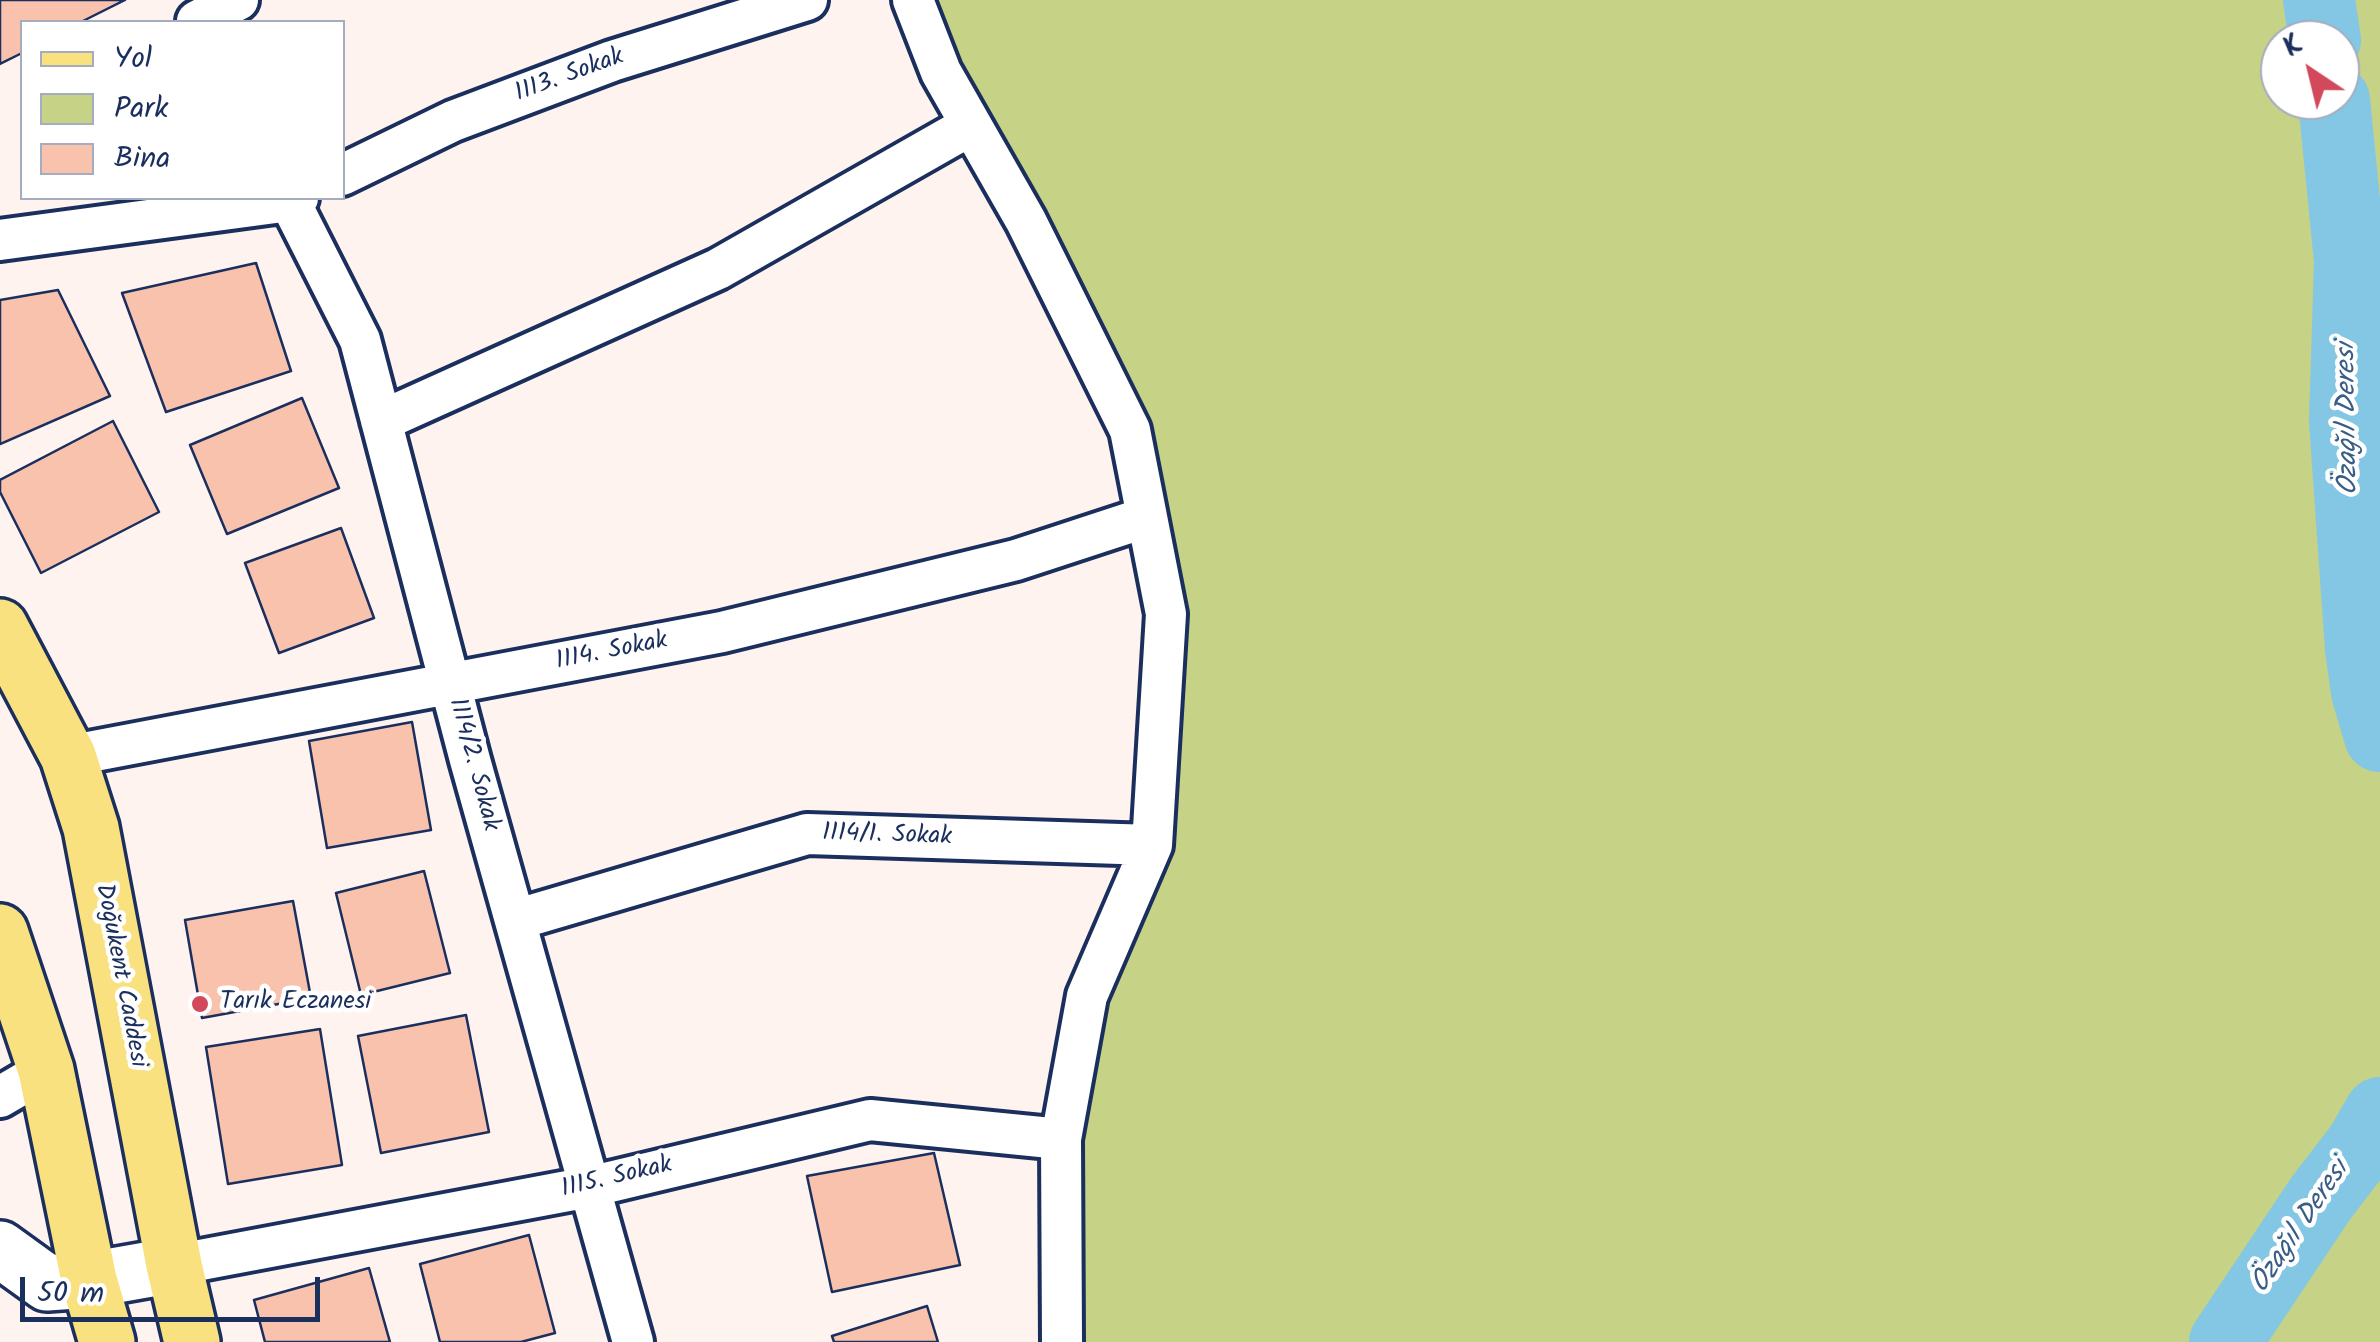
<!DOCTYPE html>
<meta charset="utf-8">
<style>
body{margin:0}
#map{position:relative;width:2380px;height:1342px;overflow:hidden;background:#fef3ef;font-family:Kalam,sans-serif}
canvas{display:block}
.legend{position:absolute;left:20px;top:20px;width:325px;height:180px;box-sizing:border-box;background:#fff;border:2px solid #a4acbf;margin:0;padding:12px 18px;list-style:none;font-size:30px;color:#1b2f5e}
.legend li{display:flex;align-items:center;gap:20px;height:50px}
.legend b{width:50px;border:2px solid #a4acbf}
.north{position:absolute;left:2260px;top:20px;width:100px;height:100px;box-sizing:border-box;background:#fff;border:2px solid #a4acbf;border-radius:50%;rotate:325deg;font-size:28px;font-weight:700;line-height:40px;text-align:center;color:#1b2f5e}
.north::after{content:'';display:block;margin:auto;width:35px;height:45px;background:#d1495b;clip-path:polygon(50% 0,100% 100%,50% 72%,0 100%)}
.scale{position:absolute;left:20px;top:1277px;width:300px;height:45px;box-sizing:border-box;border:5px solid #1b2f5e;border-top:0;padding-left:12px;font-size:30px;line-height:35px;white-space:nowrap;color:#1b2f5e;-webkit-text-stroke:8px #fff;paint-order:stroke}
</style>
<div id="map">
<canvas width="2380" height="1342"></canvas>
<ul class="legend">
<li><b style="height:12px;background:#fae180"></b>Yol</li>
<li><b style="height:28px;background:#c6d285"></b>Park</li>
<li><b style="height:28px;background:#f9c2ad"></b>Bina</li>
</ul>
<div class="north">K</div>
<div class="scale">50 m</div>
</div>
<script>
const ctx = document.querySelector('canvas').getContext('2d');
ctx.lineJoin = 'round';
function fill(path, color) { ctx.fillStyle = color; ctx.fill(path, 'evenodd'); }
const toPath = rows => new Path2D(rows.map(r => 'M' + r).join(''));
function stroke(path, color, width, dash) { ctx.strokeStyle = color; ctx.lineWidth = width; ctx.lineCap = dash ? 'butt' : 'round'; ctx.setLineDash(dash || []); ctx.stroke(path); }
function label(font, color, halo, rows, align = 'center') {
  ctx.font = font + ' Kalam,sans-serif'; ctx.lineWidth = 9; ctx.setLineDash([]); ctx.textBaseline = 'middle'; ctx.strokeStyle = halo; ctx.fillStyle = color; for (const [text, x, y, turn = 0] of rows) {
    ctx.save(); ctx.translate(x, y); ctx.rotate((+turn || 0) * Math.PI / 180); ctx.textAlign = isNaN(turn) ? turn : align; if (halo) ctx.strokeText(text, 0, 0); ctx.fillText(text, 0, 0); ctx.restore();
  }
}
const green = toPath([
 [913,0,2380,0,2380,1342,1062,1342,1061,1139,1152,845,1166,614,1130,430],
 [2280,40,2340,40,2340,100,2280,100]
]);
const river = toPath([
 [2319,0,2325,40],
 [2334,100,2350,261,2345,421,2361,649,2367,692,2380,736],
 [2225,1342,2321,1198,2361,1146,2380,1113]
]);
const building = toPath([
 [0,0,125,0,81,22,22,22,22,53,0,64,0,0],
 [256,263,291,371,166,412,122,293,256,263],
 [58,290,110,396,0,444,0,300,58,290],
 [302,398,339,488,227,534,190,445,302,398],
 [113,421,159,512,41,573,0,492,0,480,113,421],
 [341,528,374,618,279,653,245,563,341,528],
 [412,722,431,830,327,848,309,741,412,722],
 [424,871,450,973,361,995,336,893,424,871],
 [293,901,311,998,202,1018,185,920,293,901],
 [466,1015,489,1132,381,1153,358,1036,466,1015],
 [320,1029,342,1165,228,1184,206,1047,320,1029],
 [934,1153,960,1265,832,1292,807,1176,934,1153],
 [529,1235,555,1333,521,1342,440,1342,420,1264,529,1235],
 [369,1268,390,1342,265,1342,254,1300,369,1268],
 [927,1306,938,1342,834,1342,832,1336,927,1306]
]);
const street = toPath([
 [913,0,941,72,1026,221,1130,430,1166,614,1152,845,1087,996,1061,1139,1062,1342],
 [197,21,238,0],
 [342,175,453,121,612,61,807,0],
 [288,198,360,340,470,760,633,1342],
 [0,240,290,201,298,198],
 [381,421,718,269,971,125],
 [68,756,722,632,1016,560,1147,517],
 [515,920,807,834,1152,845],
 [0,1097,46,1070],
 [174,1265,589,1187,870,1120,1061,1139]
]);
const secondary = toPath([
 [0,1249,47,1283,89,1280,174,1265]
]);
const primary = toPath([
 [0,627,68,756,91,828,174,1265,192,1342],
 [0,932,46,1070,89,1280,107,1342]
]);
const markers = [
 [200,1004,10,"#d1495b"]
];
const streetNames = [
 ["1113. Sokak",570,77,-20],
 ["1114. Sokak",612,653,-11],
 ["1114/2. Sokak",472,765,75],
 ["1114/1. Sokak",887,837,2],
 ["Doğukent Caddesi",119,976,79],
 ["1115. Sokak",617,1179,-13]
];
const poiNames = [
 ["Tarık Eczanesi",220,1004]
];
const waterNames = [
 ["Özağıl Deresi",2350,419,-91],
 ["Özağıl Deresi",2302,1228,-56]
];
fill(green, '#c6d285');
stroke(river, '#83c7e4', 72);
fill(building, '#f9c2ad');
stroke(building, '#1b2f5e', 2.5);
stroke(street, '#1b2f5e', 48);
stroke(secondary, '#1b2f5e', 62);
stroke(primary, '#1b2f5e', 62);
stroke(street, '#fff', 40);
stroke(secondary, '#fff', 55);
stroke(primary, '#fae180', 55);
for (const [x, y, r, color] of markers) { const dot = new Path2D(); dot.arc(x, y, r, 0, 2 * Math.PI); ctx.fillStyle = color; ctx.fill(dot); stroke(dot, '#fff', 4); }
label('25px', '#1b2f5e', '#fff', streetNames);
label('25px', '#1b2f5e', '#fff', poiNames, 'left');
label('italic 28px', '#3a5d86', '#fff', waterNames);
</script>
